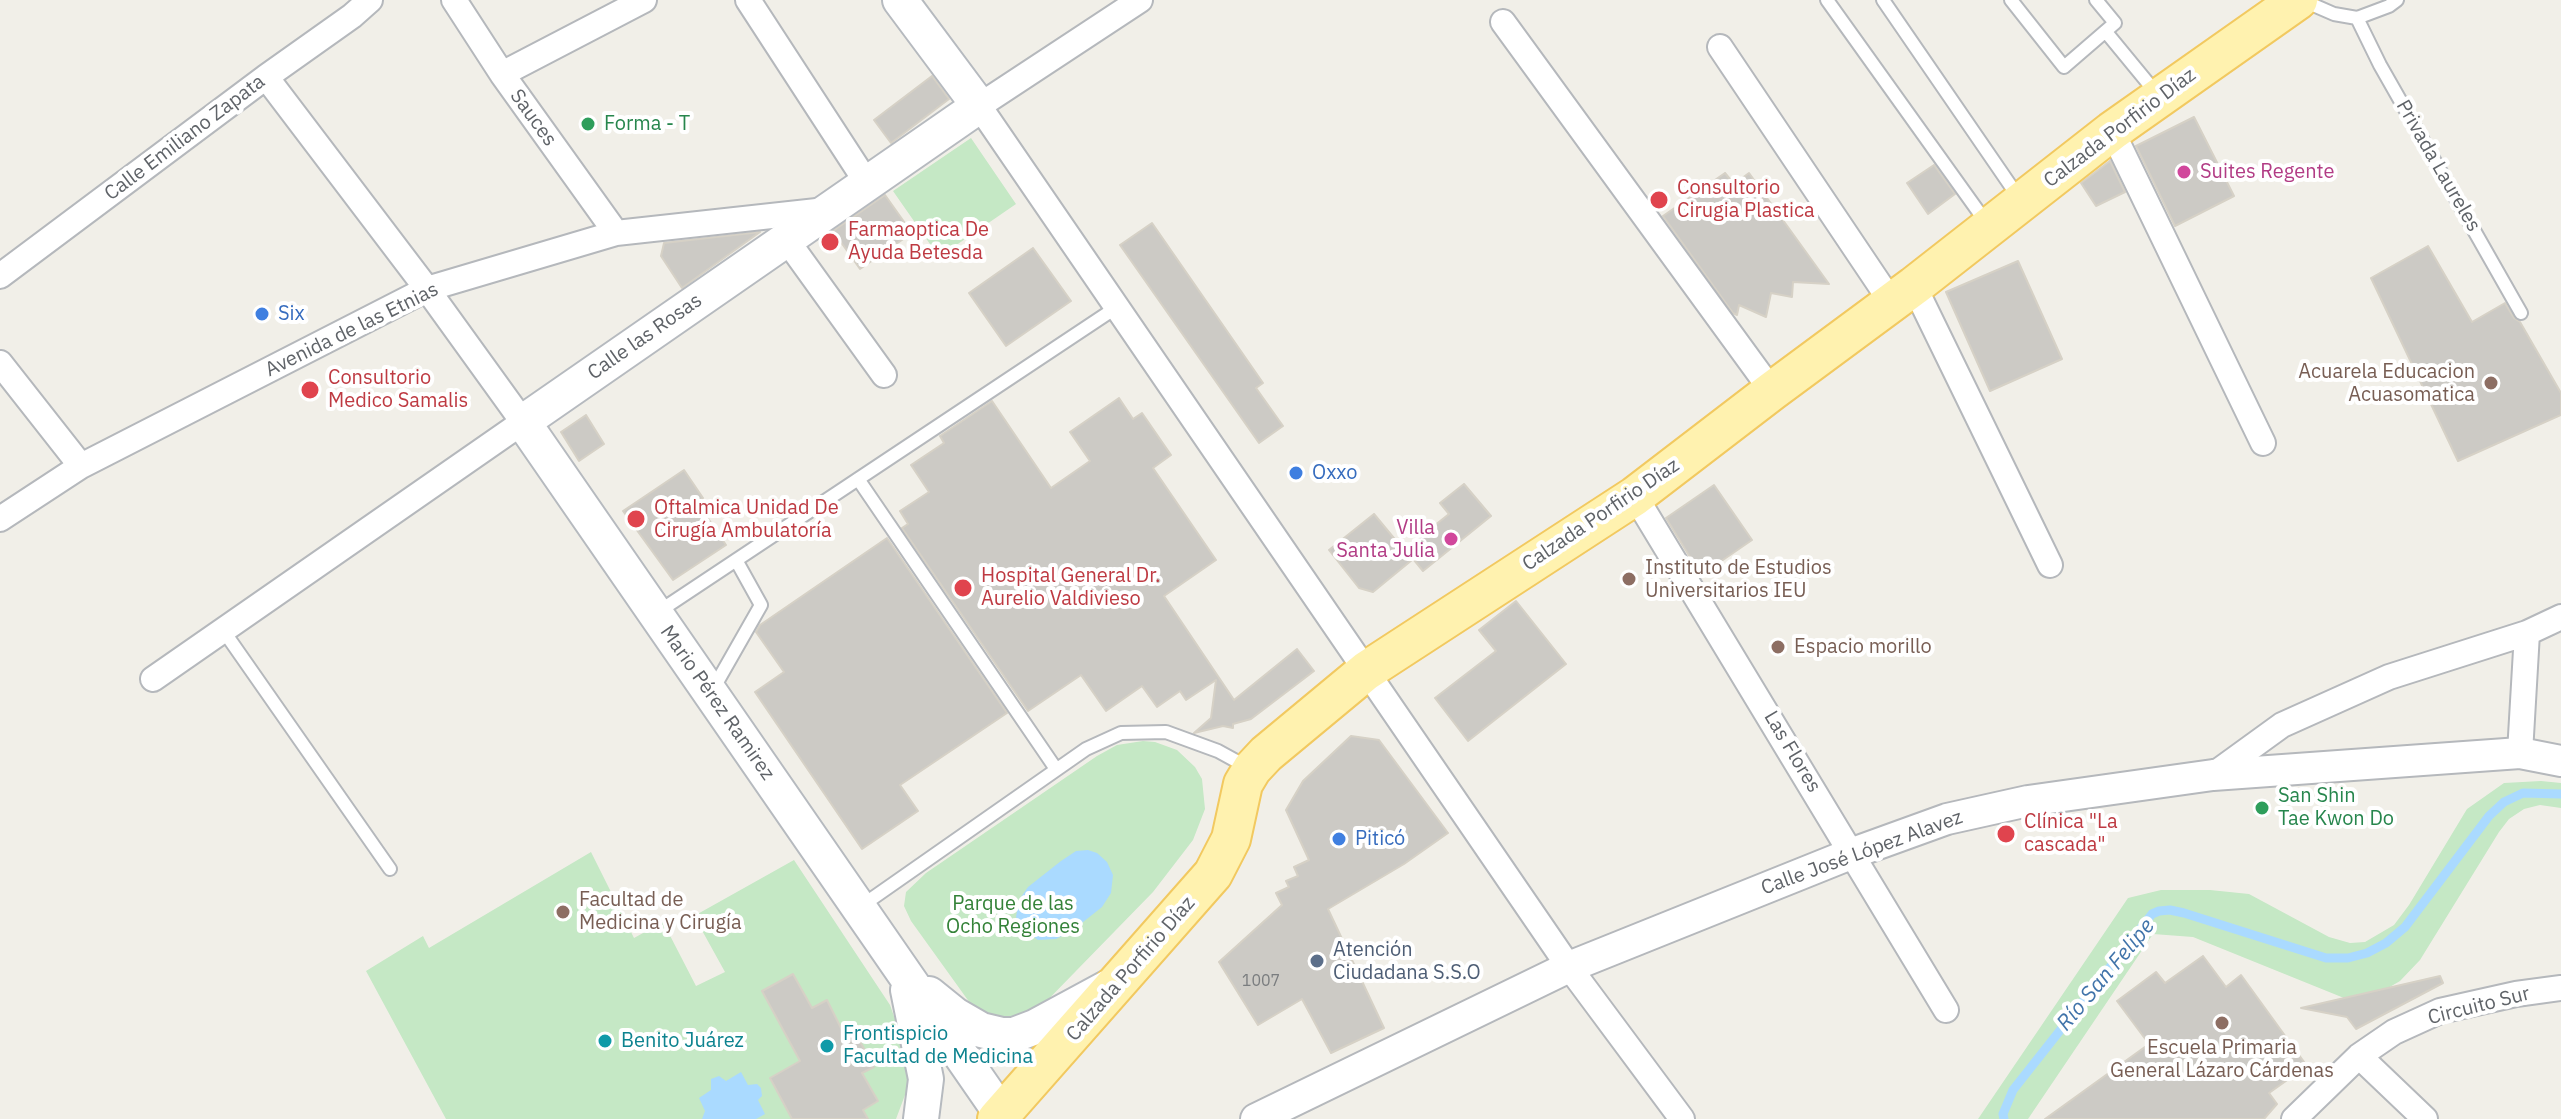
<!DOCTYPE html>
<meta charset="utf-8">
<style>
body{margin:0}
canvas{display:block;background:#f1efe8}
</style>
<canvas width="2561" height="1119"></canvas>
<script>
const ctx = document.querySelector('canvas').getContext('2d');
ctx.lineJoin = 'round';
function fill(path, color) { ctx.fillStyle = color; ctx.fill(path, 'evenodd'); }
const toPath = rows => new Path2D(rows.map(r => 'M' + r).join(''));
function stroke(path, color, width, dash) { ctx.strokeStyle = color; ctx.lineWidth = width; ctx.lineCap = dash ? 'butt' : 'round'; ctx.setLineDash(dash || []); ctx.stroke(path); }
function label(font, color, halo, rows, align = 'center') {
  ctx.font = font + ' "IBM Plex Sans",sans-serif'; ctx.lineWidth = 8; ctx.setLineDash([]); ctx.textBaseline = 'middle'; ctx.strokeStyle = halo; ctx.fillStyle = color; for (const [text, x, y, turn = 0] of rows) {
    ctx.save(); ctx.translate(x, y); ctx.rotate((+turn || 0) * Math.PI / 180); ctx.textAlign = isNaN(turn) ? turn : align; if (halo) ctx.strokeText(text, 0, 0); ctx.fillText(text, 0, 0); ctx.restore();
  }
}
const green = toPath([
 [971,138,1016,204,939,257,893,191],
 [1143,741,1155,742,1177,750,1195,767,1202,779,1205,809,1193,840,1153,892,1037,1011,1000,1022,975,1010,911,921,904,906,906,892,926,873,1097,756,1117,745],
 [2541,781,2561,783,2561,808,2540,805,2524,809,2509,819,2499,832,2420,960,2400,981,2388,988,2344,998,2193,937,2153,934,2028,1119,1978,1119,2128,898,2161,890,2210,890,2249,894,2329,937,2350,943,2365,942,2394,925,2409,905,2467,809,2504,783],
 [591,852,634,938,663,922,696,986,725,972,694,916,794,860,890,1005,909,1059,911,1079,896,1119,446,1119,366,971,423,936,429,948]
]);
const water = toPath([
 [1088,850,1097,853,1107,862,1113,875,1111,893,1102,907,1073,930,1056,939,1038,940,1023,929,1016,917,1019,900,1028,887,1061,861,1076,851],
 [741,1072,748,1085,757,1084,761,1088,762,1096,758,1100,765,1114,756,1119,702,1119,705,1111,699,1098,711,1090,711,1079,719,1076,726,1081]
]);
const stream = toPath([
 [2004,1119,2003,1114,2013,1090,2152,914,2159,911,2170,910,2184,913,2326,958,2348,958,2367,953,2386,943,2405,927,2489,816,2504,802,2523,793,2561,794]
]);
const building = toPath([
 [932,76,949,99,891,143,874,120,932,76],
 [2194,117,2234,196,2175,226,2136,146,2194,117],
 [2110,161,2125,192,2096,206,2081,183,2110,161],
 [1934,165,1955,194,1928,214,1907,183,1934,165],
 [1725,173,1734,184,1749,173,1829,284,1793,282,1792,297,1771,293,1766,317,1739,305,1737,315,1733,313,1663,216,1725,173],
 [885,195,912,233,860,269,833,231,885,195],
 [1152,223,1263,383,1256,388,1283,426,1259,443,1120,245,1152,223],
 [760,232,682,288,661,256,664,243,760,232],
 [2428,246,2472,322,2505,303,2514,318,2520,322,2561,393,2561,415,2458,461,2371,278,2428,246],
 [1033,248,1071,301,1006,346,969,293,1033,248],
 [2018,261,2062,359,1990,391,1946,292,2018,261],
 [1119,398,1133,419,1142,413,1171,455,1153,468,1216,560,1164,596,1234,700,1297,649,1314,671,1251,719,1233,724,1233,728,1223,726,1194,733,1211,718,1216,680,1186,700,1180,691,1157,707,1142,686,1106,711,1081,675,1028,711,902,528,908,524,900,511,929,492,911,465,944,443,940,436,992,401,1051,488,1090,461,1070,432,1119,398],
 [586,415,604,444,579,461,561,432,586,415],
 [684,470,703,498,697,502,726,545,673,580,623,511,684,470],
 [1464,484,1491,516,1423,571,1405,549,1449,514,1440,503,1464,484],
 [1714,485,1752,540,1701,575,1666,518,1714,485],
 [1374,514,1412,560,1373,592,1359,588,1329,550,1374,514],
 [887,538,1007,713,900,785,918,811,862,849,755,692,784,672,756,632,760,625,887,538],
 [1516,601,1566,664,1468,741,1435,698,1496,651,1479,630,1516,601],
 [1351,736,1379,740,1448,833,1404,864,1328,909,1384,1028,1331,1053,1302,999,1258,1025,1219,962,1282,905,1276,893,1289,887,1286,881,1298,876,1294,867,1309,860,1286,810,1303,781,1351,736],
 [2203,956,2226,987,2241,975,2307,1066,2269,1093,2277,1104,2264,1119,2045,1119,2149,1044,2117,1001,2156,972,2165,983,2203,956],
 [793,974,812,1008,827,1000,842,1030,851,1025,874,1067,862,1073,878,1101,863,1110,868,1119,792,1119,770,1078,800,1061,762,991,793,974],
 [2440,976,2443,983,2356,1029,2347,1017,2301,1008,2440,976]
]);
const service = toPath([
 [1827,0,1988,225],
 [1883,0,2019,198],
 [2011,0,2064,67,2115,23,2096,0],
 [2304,1,2334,14,2357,18,2389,6,2397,0],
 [2357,18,2380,65,2521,313],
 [2106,32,2157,94],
 [858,479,1056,769],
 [658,612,1117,307],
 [223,630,390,869],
 [712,691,761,605,736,560],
 [860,907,1086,749,1121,733,1166,732,1218,751,1249,768]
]);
const minor = toPath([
 [454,0,502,74,616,233],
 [748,0,867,183],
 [1140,0,979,106,1569,967,1682,1119],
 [1503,22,1772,391],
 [1720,47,1892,303],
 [502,74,644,0],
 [2112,131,2263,443],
 [786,239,884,375],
 [0,276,266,77,352,16,370,0],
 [1914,286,2050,565],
 [0,363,81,466],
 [1635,496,1946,1010],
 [0,519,81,466,427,289,616,233,826,210],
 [153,679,523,422,427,289,266,77],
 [2520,753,2527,633],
 [2213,775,2282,725,2389,677,2527,633,2561,617],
 [2359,1056,2425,1119],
 [2294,1119,2359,1056,2394,1032,2440,1011,2516,994,2561,988]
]);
const tertiary = toPath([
 [1256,1119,1569,967,1853,853,1947,819,2028,801,2213,775,2520,753,2561,761]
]);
const secondary = toPath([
 [900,0,979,106,523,422,1005,1119],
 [908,990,926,1079,921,1119],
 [929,994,955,1015,981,1030,1002,1035,1014,1035,1035,1027,1109,987]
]);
const primary = toPath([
 [997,1119,1213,874,1231,839,1243,784,1252,769,1266,754,1366,671,1635,496,1772,391,1914,286,2112,131,2298,0]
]);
const markers = [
 [588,124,8,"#2e9e5b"],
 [2184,172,8,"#d1479c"],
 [1659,200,10,"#e0444e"],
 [830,242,10,"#e0444e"],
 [262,314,8,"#3f7fe0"],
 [2491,383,8,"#8d6e63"],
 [310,390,10,"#e0444e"],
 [1296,473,8,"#3f7fe0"],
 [636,519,10,"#e0444e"],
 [1451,539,8,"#d1479c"],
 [1629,579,8,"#8d6e63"],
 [963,588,10,"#e0444e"],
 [1778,647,8,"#8d6e63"],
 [2262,808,8,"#2e9e5b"],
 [2006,834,10,"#e0444e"],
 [1339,839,8,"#3f7fe0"],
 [563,912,8,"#8d6e63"],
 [1317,961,8,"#5c6f8a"],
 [2222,1023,8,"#8d6e63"],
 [605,1041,8,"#0f9aa8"],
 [827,1046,8,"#0f9aa8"]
];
const numberNames = [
 ["1007",1261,981]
];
const streetNames = [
 ["Sauces",533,118,54],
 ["Calzada Porfirio Díaz",2120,128,-37],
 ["Calle Emiliano Zapata",185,138,-37],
 ["Privada Laureles",2438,166,60],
 ["Avenida de las Etnias",352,330,-26],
 ["Calle las Rosas",645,337,-35],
 ["Calzada Porfirio Díaz",1601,515,-34],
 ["Mario Pérez Ramirez",717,703,55],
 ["Las Flores",1792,752,59],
 ["Calle José López Alavez",1862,853,-20],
 ["Calzada Porfirio Díaz",1131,969,-49],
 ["Circuito Sur",2479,1006,-14]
];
const leisureNames = [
 ["Forma - T",604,124],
 ["San Shin",2278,796],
 ["Tae Kwon Do",2278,819]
];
const hotelNames = [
 ["Suites Regente",2200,172],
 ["Villa",1435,528,"right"],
 ["Santa Julia",1435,551,"right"]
];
const healthNames = [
 ["Consultorio",1677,188],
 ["Cirugia Plastica",1677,211],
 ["Farmaoptica De",848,230],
 ["Ayuda Betesda",848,253],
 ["Consultorio",328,378],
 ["Medico Samalis",328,401],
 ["Oftalmica Unidad De",654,508],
 ["Cirugía Ambulatoría",654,531],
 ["Hospital General Dr.",981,576],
 ["Aurelio Valdivieso",981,599],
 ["Clínica \"La",2024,822],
 ["cascada\"",2024,845]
];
const shopNames = [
 ["Six",278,314],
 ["Oxxo",1312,473],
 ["Piticó",1355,839]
];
const educationNames = [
 ["Acuarela Educacion",2475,372,"right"],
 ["Acuasomatica",2475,395,"right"],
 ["Instituto de Estudios",1645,568],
 ["Universitarios IEU",1645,591],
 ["Espacio morillo",1794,647],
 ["Facultad de",579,900],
 ["Medicina y Cirugía",579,923],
 ["Escuela Primaria",2222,1048,"center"],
 ["General Lázaro Cárdenas",2222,1071,"center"]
];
const parkNames = [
 ["Parque de las",1013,904],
 ["Ocho Regiones",1013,927]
];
const serviceNames = [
 ["Atención",1333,950],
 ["Ciudadana S.S.O",1333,973]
];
const cultureNames = [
 ["Frontispicio",843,1034],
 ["Facultad de Medicina",843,1057],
 ["Benito Juárez",621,1041]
];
const waterNames = [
 ["Río San Felipe",2106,975,-50]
];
fill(green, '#c5e8c5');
fill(water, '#aadaff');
stroke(stream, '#aadaff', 9);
fill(building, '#cccac5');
stroke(building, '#d6d1c6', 2);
stroke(service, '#b5b8bc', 16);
stroke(minor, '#b5b8bc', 28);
stroke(tertiary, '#b5b8bc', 34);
stroke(secondary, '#b6babf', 38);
stroke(primary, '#f2c960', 42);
stroke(service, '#fff', 12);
stroke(minor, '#fff', 24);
stroke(tertiary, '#fff', 30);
stroke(secondary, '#fff', 34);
stroke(primary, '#fff2af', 38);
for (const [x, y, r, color] of markers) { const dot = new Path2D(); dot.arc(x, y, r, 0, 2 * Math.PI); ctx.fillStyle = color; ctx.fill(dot); stroke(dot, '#fff', 3); }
label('16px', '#7a7d7f', null, numberNames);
label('20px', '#5f6368', '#fff', streetNames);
label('20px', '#27864d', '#fff', leisureNames, 'left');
label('20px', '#b23c85', '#fff', hotelNames, 'left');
label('20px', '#be3a42', '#fff', healthNames, 'left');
label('20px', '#366cbe', '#fff', shopNames, 'left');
label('20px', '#785e54', '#fff', educationNames, 'left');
label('20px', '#348238', '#fff', parkNames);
label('20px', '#4e5e75', '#fff', serviceNames, 'left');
label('20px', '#0d838f', '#fff', cultureNames, 'left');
label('italic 22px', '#4174aa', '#fff', waterNames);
</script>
